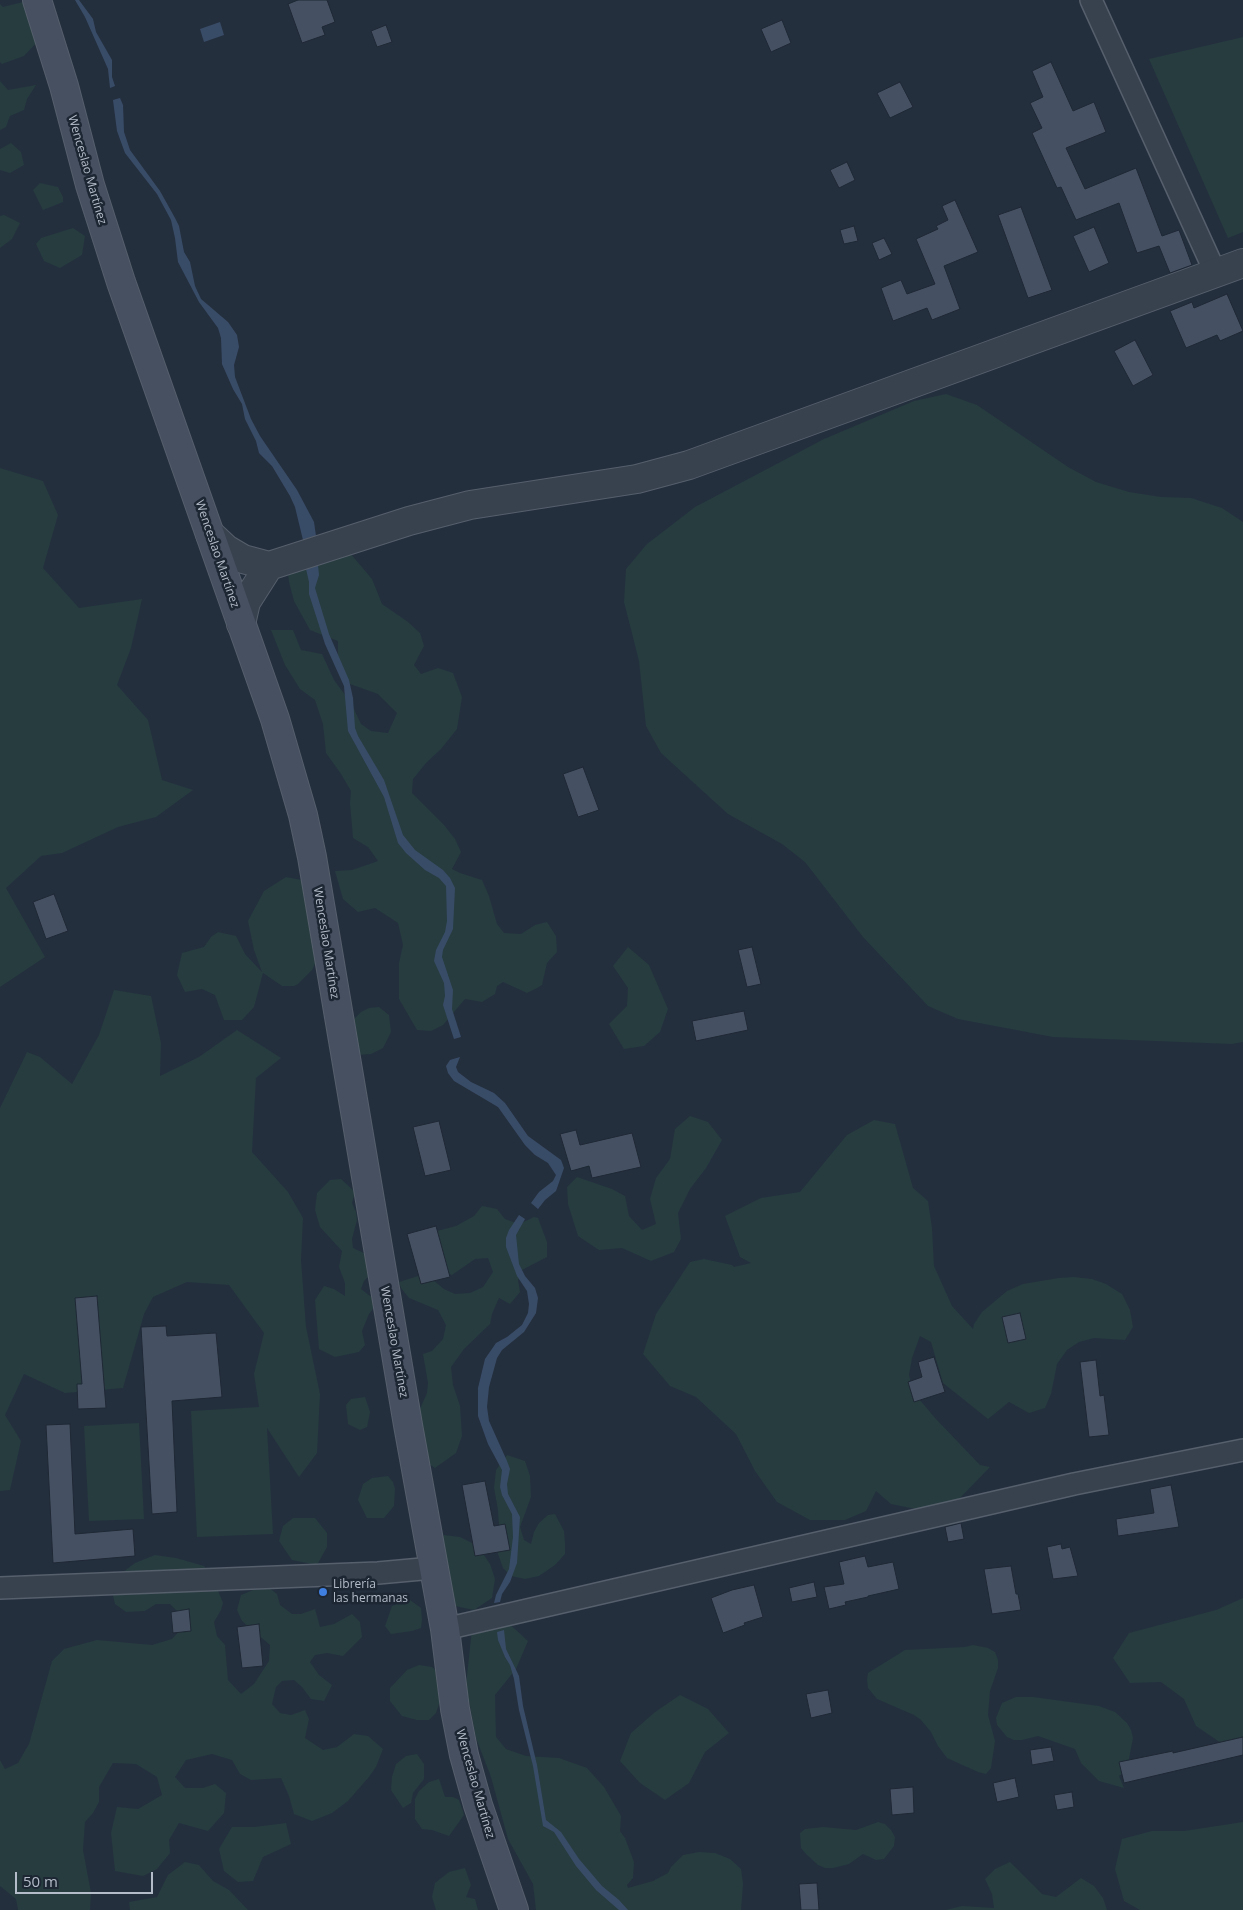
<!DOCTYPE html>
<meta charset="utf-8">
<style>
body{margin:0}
#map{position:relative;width:1243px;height:1910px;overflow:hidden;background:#242f3e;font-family:"Open Sans",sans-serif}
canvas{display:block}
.scale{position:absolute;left:15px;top:1872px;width:138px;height:22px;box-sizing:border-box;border:2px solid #b4bcc9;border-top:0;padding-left:6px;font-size:15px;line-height:18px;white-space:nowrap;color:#b4bcc9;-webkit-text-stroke:4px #1d2633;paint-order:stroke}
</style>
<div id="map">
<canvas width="1243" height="1910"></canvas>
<div class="scale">50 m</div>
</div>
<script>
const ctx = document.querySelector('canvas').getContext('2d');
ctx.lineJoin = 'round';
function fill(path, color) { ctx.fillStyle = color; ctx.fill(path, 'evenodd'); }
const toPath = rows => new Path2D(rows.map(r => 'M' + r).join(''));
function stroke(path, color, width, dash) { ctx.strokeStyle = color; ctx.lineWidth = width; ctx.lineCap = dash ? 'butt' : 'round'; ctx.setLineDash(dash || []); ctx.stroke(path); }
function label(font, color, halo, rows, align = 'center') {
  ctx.font = font + ' "Open Sans",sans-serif'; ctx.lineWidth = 5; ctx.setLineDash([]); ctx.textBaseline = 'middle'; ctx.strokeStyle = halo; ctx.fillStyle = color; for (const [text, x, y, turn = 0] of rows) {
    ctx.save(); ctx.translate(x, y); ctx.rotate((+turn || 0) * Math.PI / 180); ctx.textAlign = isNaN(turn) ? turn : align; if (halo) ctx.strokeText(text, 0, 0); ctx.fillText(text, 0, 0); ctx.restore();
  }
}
const green = toPath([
 [31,0,41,38,24,56,2,64,0,62,0,4,3,7],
 [1243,37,1243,232,1228,238,1149,59],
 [0,81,8,90,36,85,27,99,24,110,10,116,6,127,0,130],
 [11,143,21,152,24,165,10,173,0,170,0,149],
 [40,183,58,187,63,197,63,202,43,210,33,190],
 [4,215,20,223,12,239,0,248,0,216],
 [73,228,85,236,82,255,60,268,44,261,36,244,41,238],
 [946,394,977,405,1068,467,1096,482,1129,492,1161,497,1191,498,1222,508,1243,522,1243,1042,1232,1044,1053,1037,958,1019,928,1006,863,937,805,862,782,844,728,814,661,753,646,726,639,661,624,602,626,569,647,544,695,507,824,439,914,401],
 [0,468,43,481,58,515,43,568,79,608,142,599,131,648,117,685,148,720,162,780,193,790,156,817,118,827,62,853,41,856,6,888,45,957,0,987],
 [350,553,372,579,382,604,408,622,420,633,424,646,414,665,421,674,438,668,453,673,462,697,457,729,441,749,426,763,413,779,412,793,444,825,455,839,461,852,452,869,460,873,482,880,489,896,497,924,504,933,521,934,535,925,547,922,556,936,557,952,547,963,542,985,537,988,527,993,503,982,497,986,495,994,482,1002,465,999,443,1025,431,1031,417,1030,399,999,399,963,403,945,398,923,375,908,358,912,343,899,335,871,352,870,378,861,368,847,353,838,350,803,351,791,341,774,326,753,323,724,315,700,300,689,285,665,271,630,293,630,301,650,322,654,334,680,351,703,361,724,371,731,388,733,397,713,378,694,350,684,338,665,338,641,310,630,294,601,289,582,287,566],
 [286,877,312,882,325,943,312,970,298,984,294,986,282,986,263,973,254,1007,242,1020,224,1020,215,995,202,989,185,992,177,975,182,953,204,947,211,937,218,932,236,936,245,954,262,972,254,950,248,921,264,891],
 [628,947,649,965,668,1009,660,1032,644,1046,624,1049,609,1024,627,1006,628,988,613,966],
 [114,990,151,996,161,1043,160,1076,199,1057,237,1030,281,1058,256,1078,252,1152,288,1192,303,1218,301,1260,306,1327,320,1394,317,1453,299,1477,267,1428,273,1534,197,1537,191,1411,259,1407,254,1374,264,1333,229,1285,187,1282,153,1297,144,1314,123,1388,65,1393,24,1374,5,1415,21,1441,10,1490,0,1491,0,1108,27,1052,40,1057,72,1084,99,1035],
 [379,1007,389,1015,391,1032,383,1048,371,1054,358,1055,349,1024,361,1012,369,1008],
 [690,1116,708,1122,722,1140,706,1168,690,1189,678,1213,681,1239,674,1252,651,1261,622,1248,599,1250,578,1236,568,1204,567,1187,577,1177,612,1189,625,1196,629,1216,642,1230,656,1224,650,1199,656,1178,670,1159,675,1129],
 [874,1120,895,1124,913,1188,928,1201,932,1228,934,1266,952,1306,973,1329,974,1324,982,1312,1007,1291,1023,1284,1059,1278,1074,1277,1092,1279,1106,1284,1122,1294,1130,1310,1133,1327,1125,1340,1094,1338,1079,1342,1067,1350,1057,1364,1051,1394,1045,1408,1029,1413,1009,1402,988,1419,943,1383,931,1342,920,1336,912,1358,909,1375,913,1392,936,1419,980,1465,990,1467,957,1501,921,1510,891,1504,876,1491,866,1511,845,1520,810,1520,777,1502,755,1471,736,1434,696,1397,670,1386,643,1354,656,1314,690,1262,704,1259,732,1265,734,1267,751,1263,740,1257,725,1216,761,1198,800,1192,847,1135],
 [341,1179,355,1192,352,1203,356,1212,357,1220,352,1239,353,1248,368,1255,372,1273,364,1281,361,1289,378,1302,369,1314,362,1331,365,1345,359,1352,335,1357,319,1349,315,1300,324,1286,334,1289,345,1296,345,1283,339,1267,342,1251,320,1227,315,1210,317,1193,330,1180],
 [482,1206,497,1209,505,1219,519,1224,534,1217,538,1218,547,1242,547,1257,522,1270,518,1280,520,1292,510,1304,499,1298,492,1314,490,1324,464,1349,451,1367,453,1385,460,1406,462,1436,456,1453,435,1468,422,1459,419,1411,427,1393,428,1383,423,1354,432,1351,443,1339,446,1325,438,1310,409,1298,401,1288,399,1282,418,1276,433,1280,444,1289,455,1294,470,1293,483,1287,493,1272,488,1258,475,1259,452,1275,437,1269,429,1238,437,1231,456,1226,474,1216],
 [365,1397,370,1412,367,1427,360,1430,348,1424,346,1405,351,1399],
 [139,1423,144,1519,89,1521,84,1426],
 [507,1455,525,1461,530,1476,531,1497,520,1527,524,1540,531,1544,534,1532,539,1523,548,1515,555,1514,564,1531,565,1543,565,1554,555,1565,539,1576,525,1579,511,1576,503,1568,498,1554,496,1538,499,1527,498,1510,494,1488,496,1470],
 [388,1476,393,1482,395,1489,394,1506,384,1518,367,1518,358,1500,363,1484,372,1478],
 [293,1518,315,1518,327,1533,327,1547,317,1565,292,1560,279,1541,283,1526],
 [444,1535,460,1537,478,1546,490,1564,495,1579,492,1598,474,1610,450,1605,438,1545],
 [155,1555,176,1558,204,1566,213,1578,223,1603,221,1610,214,1622,217,1636,225,1645,228,1680,241,1694,254,1684,269,1661,270,1645,242,1621,237,1610,241,1595,265,1585,277,1594,280,1605,292,1614,301,1614,315,1609,320,1627,334,1624,352,1614,360,1622,362,1637,343,1656,327,1653,315,1655,310,1662,319,1675,332,1685,324,1701,311,1699,302,1687,294,1680,282,1681,276,1687,272,1704,280,1713,291,1715,305,1710,309,1719,305,1738,323,1750,337,1747,354,1734,368,1736,383,1749,376,1767,369,1777,348,1801,332,1813,312,1821,294,1814,289,1796,281,1778,251,1780,240,1774,232,1760,212,1754,186,1760,175,1777,185,1788,203,1788,215,1784,226,1793,224,1813,208,1831,179,1823,169,1840,170,1853,157,1869,143,1876,115,1871,111,1833,117,1807,138,1809,162,1795,157,1777,136,1764,113,1763,99,1787,99,1802,93,1813,85,1822,83,1850,91,1893,90,1910,18,1910,16,1899,0,1886,0,1760,5,1769,18,1763,29,1744,52,1661,64,1649,97,1640,152,1645,172,1639,183,1627,180,1614,170,1604,156,1604,145,1611,126,1612,115,1604,112,1591,119,1575,135,1563],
 [1243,1598,1243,1743,1221,1743,1196,1726,1184,1699,1161,1682,1130,1683,1113,1658,1129,1633,1216,1610],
 [410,1600,421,1608,422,1620,421,1628,412,1631,391,1634,385,1626,392,1606],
 [504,1619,528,1641,516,1669,495,1695,496,1737,506,1749,526,1756,559,1758,587,1768,604,1787,621,1816,620,1831,625,1838,634,1862,633,1878,627,1885,628,1888,653,1881,668,1873,671,1867,683,1855,699,1852,715,1853,730,1859,741,1869,743,1884,741,1910,536,1910,533,1884,508,1839,491,1777,476,1738,466,1685,472,1629],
 [973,1645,988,1648,995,1652,998,1660,998,1668,990,1691,988,1715,995,1741,991,1768,986,1774,978,1772,947,1758,938,1746,931,1732,921,1720,914,1715,877,1699,868,1688,867,1680,868,1673,905,1650,965,1647],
 [419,1665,432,1667,439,1673,442,1695,436,1713,429,1720,417,1720,402,1716,390,1701,390,1688,407,1670],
 [680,1695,708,1709,729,1733,705,1752,689,1783,665,1800,640,1783,620,1761,631,1733,655,1712],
 [1016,1697,1033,1697,1099,1706,1115,1712,1127,1723,1131,1730,1133,1738,1128,1764,1125,1772,1119,1776,1124,1788,1099,1781,1081,1763,1075,1749,1038,1736,1022,1740,1014,1740,1007,1737,997,1725,996,1718,1002,1703],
 [417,1754,424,1764,424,1779,413,1793,411,1803,403,1808,391,1790,392,1777,396,1764,406,1756],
 [439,1779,445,1797,453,1797,459,1800,463,1811,464,1815,449,1836,432,1830,422,1829,415,1819,415,1799,419,1791,429,1782],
 [878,1822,885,1824,891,1830,895,1837,894,1846,884,1859,876,1860,863,1854,849,1864,833,1868,825,1868,818,1865,806,1854,801,1848,800,1833,805,1829,823,1827,856,1830],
 [1243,1822,1243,1910,1140,1910,1124,1901,1115,1869,1122,1839,1152,1831,1184,1831],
 [286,1823,291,1844,263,1857,253,1881,238,1882,224,1871,219,1849,232,1827,254,1827],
 [185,1862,199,1865,213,1881,229,1890,248,1910,130,1910,129,1902,157,1897,168,1875],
 [1010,1862,1042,1894,1056,1897,1081,1878,1094,1886,1103,1898,1107,1910,946,1910,962,1906,994,1908,992,1894,985,1879,995,1869],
 [465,1868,471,1885,466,1897,475,1899,478,1910,436,1910,432,1897,435,1883,449,1872]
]);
const water = toPath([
 [75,0,79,0,93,19,96,32,112,60,112,77,115,86,110,88,108,69,85,17],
 [220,22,224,35,204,42,200,29],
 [120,98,123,105,124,132,130,150,160,191,175,218,179,226,184,252,190,262,195,286,201,299,228,322,237,335,239,347,234,365,235,377,251,419,260,436,297,490,314,522,316,536,303,540,295,507,290,496,272,466,259,453,256,441,245,419,242,404,233,389,222,364,221,338,218,328,199,302,178,262,175,238,171,220,157,194,125,153,117,131,113,100],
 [318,565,319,575,315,588,329,634,349,680,353,698,355,728,358,736,384,780,403,835,415,850,443,870,450,878,455,888,453,929,443,950,442,957,453,990,452,1009,461,1037,454,1039,453,1036,443,1005,445,996,444,983,434,961,436,950,445,932,447,921,446,886,439,878,425,870,406,853,398,843,384,797,348,731,344,686,325,644,309,594,309,582,306,569],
 [460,1057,456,1067,458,1072,471,1082,494,1093,505,1103,528,1136,561,1160,564,1168,556,1191,545,1200,538,1209,531,1203,539,1192,553,1181,556,1175,548,1163,535,1155,525,1145,498,1107,454,1081,448,1073,446,1066,450,1060],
 [519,1215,525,1219,516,1235,519,1264,525,1276,535,1288,538,1298,536,1313,524,1332,502,1350,497,1358,489,1387,487,1407,489,1421,507,1461,510,1469,507,1484,508,1494,520,1517,517,1563,510,1582,502,1594,500,1602,494,1603,496,1595,509,1569,513,1537,512,1514,502,1495,500,1487,502,1470,488,1444,478,1416,478,1388,485,1359,496,1343,507,1337,522,1325,528,1313,529,1304,527,1291,517,1276,506,1247,506,1238,509,1230],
 [504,1630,506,1649,519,1676,523,1706,537,1765,546,1820,561,1832,579,1859,602,1886,619,1900,628,1910,619,1910,596,1890,576,1866,554,1832,543,1826,533,1766,519,1710,514,1679,510,1665,505,1657,498,1640,497,1632]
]);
const building = toPath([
 [298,0,327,0,335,22,322,27,325,35,302,43,288,4,298,0],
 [782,20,791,43,771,52,761,29,782,20],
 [386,25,392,42,377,47,371,31,386,25],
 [1051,62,1073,111,1094,102,1106,132,1066,148,1085,189,1136,168,1162,236,1179,230,1192,265,1170,273,1159,246,1137,253,1119,203,1076,220,1061,187,1057,188,1032,133,1042,128,1030,103,1043,97,1032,71,1051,62],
 [900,82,913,107,890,118,877,93,900,82],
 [847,162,855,180,839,188,830,170,847,162],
 [955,200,978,252,944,266,960,309,932,320,927,308,893,321,881,288,901,280,907,294,935,284,916,239,938,229,936,226,948,220,942,206,955,200],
 [1021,207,1052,290,1028,298,998,215,1021,207],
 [854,226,858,241,844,244,840,230,854,226],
 [1094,227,1109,263,1089,272,1073,236,1094,227],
 [884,238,892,254,879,260,872,243,884,238],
 [1227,294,1243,331,1220,341,1217,335,1186,348,1170,311,1192,302,1194,308,1227,294],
 [1135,340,1153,375,1133,386,1114,351,1135,340],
 [583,767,599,810,578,817,563,774,583,767],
 [54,894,68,931,46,939,33,902,54,894],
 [752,947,761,984,747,987,738,950,752,947],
 [744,1011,748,1030,696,1041,692,1021,744,1011],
 [439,1121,451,1170,425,1176,413,1127,439,1121],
 [576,1130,580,1145,632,1133,641,1167,592,1178,589,1166,571,1171,560,1134,576,1130],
 [436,1226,450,1277,421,1284,407,1234,436,1226],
 [97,1296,106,1408,78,1409,77,1384,82,1384,75,1298,97,1296],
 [1020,1313,1026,1339,1008,1343,1002,1317,1020,1313],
 [166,1326,167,1336,216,1333,222,1397,172,1401,177,1512,152,1514,141,1327,166,1326],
 [934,1357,945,1392,914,1402,908,1382,922,1377,918,1362,934,1357],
 [1096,1360,1100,1396,1104,1395,1109,1435,1089,1437,1080,1362,1096,1360],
 [70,1424,75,1534,133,1529,135,1556,53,1563,46,1425,70,1424],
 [485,1481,494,1526,505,1524,510,1550,475,1556,462,1485,485,1481],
 [1171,1485,1179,1527,1118,1536,1116,1519,1154,1513,1150,1489,1171,1485],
 [961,1523,964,1539,948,1542,945,1527,961,1523],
 [1061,1544,1062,1549,1070,1547,1078,1576,1053,1579,1047,1547,1061,1544],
 [865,1556,868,1567,893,1562,899,1589,868,1596,868,1597,845,1602,846,1605,829,1609,824,1587,844,1584,839,1562,865,1556],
 [1011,1566,1016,1594,1018,1594,1021,1610,992,1614,984,1569,1011,1566],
 [814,1582,817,1597,792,1602,789,1588,814,1582],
 [754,1585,763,1617,744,1623,745,1625,723,1633,711,1598,732,1590,754,1585],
 [189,1609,191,1631,173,1633,171,1612,189,1609],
 [259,1624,263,1666,242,1668,237,1627,259,1624],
 [828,1690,832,1713,811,1718,806,1694,828,1690],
 [1243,1737,1243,1755,1124,1783,1119,1762,1173,1751,1173,1753,1243,1737],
 [1051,1747,1054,1761,1032,1765,1030,1750,1051,1747],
 [1015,1778,1019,1797,997,1802,993,1783,1015,1778],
 [913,1787,914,1813,892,1815,890,1789,913,1787],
 [1072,1792,1074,1807,1057,1810,1054,1795,1072,1792],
 [817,1883,819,1910,801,1910,799,1884,817,1883]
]);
const minor = toPath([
 [1091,0,1216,274],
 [0,1588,378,1573,433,1568],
 [445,1629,1074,1484,1243,1450]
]);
const tertiary = toPath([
 [210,534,226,549,243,559,269,566,409,521,470,505,637,479,689,465,1243,263],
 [241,624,246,602,269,566]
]);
const secondary = toPath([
 [37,0,64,86,90,185,121,282,275,719,303,815,312,857,408,1425,445,1629,455,1709,464,1755,478,1805,514,1910]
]);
const markers = [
 [323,1592,5,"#3f7fe0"]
];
const streetNames = [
 ["Wenceslao Martínez",87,170,74],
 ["Wenceslao Martínez",217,554,71],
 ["Wenceslao Martínez",326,943,81],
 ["Wenceslao Martínez",394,1342,80],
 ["Wenceslao Martínez",475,1784,74]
];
const poiNames = [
 ["Librería",333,1585],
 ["las hermanas",333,1599]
];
fill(green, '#263c3f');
fill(water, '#394c67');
fill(building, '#455162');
stroke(building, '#1f2835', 1);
stroke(minor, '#565f6c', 24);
stroke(tertiary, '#565f6c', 30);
stroke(secondary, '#565f6c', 30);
stroke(minor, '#38414e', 21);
stroke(tertiary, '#38414e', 28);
stroke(secondary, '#465061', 28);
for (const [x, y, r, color] of markers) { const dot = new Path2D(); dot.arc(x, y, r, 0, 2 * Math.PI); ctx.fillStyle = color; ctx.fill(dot); stroke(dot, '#1d2633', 2); }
label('12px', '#b4bcc9', '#1d2633', streetNames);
label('12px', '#b4bcc9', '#1d2633', poiNames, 'left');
</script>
